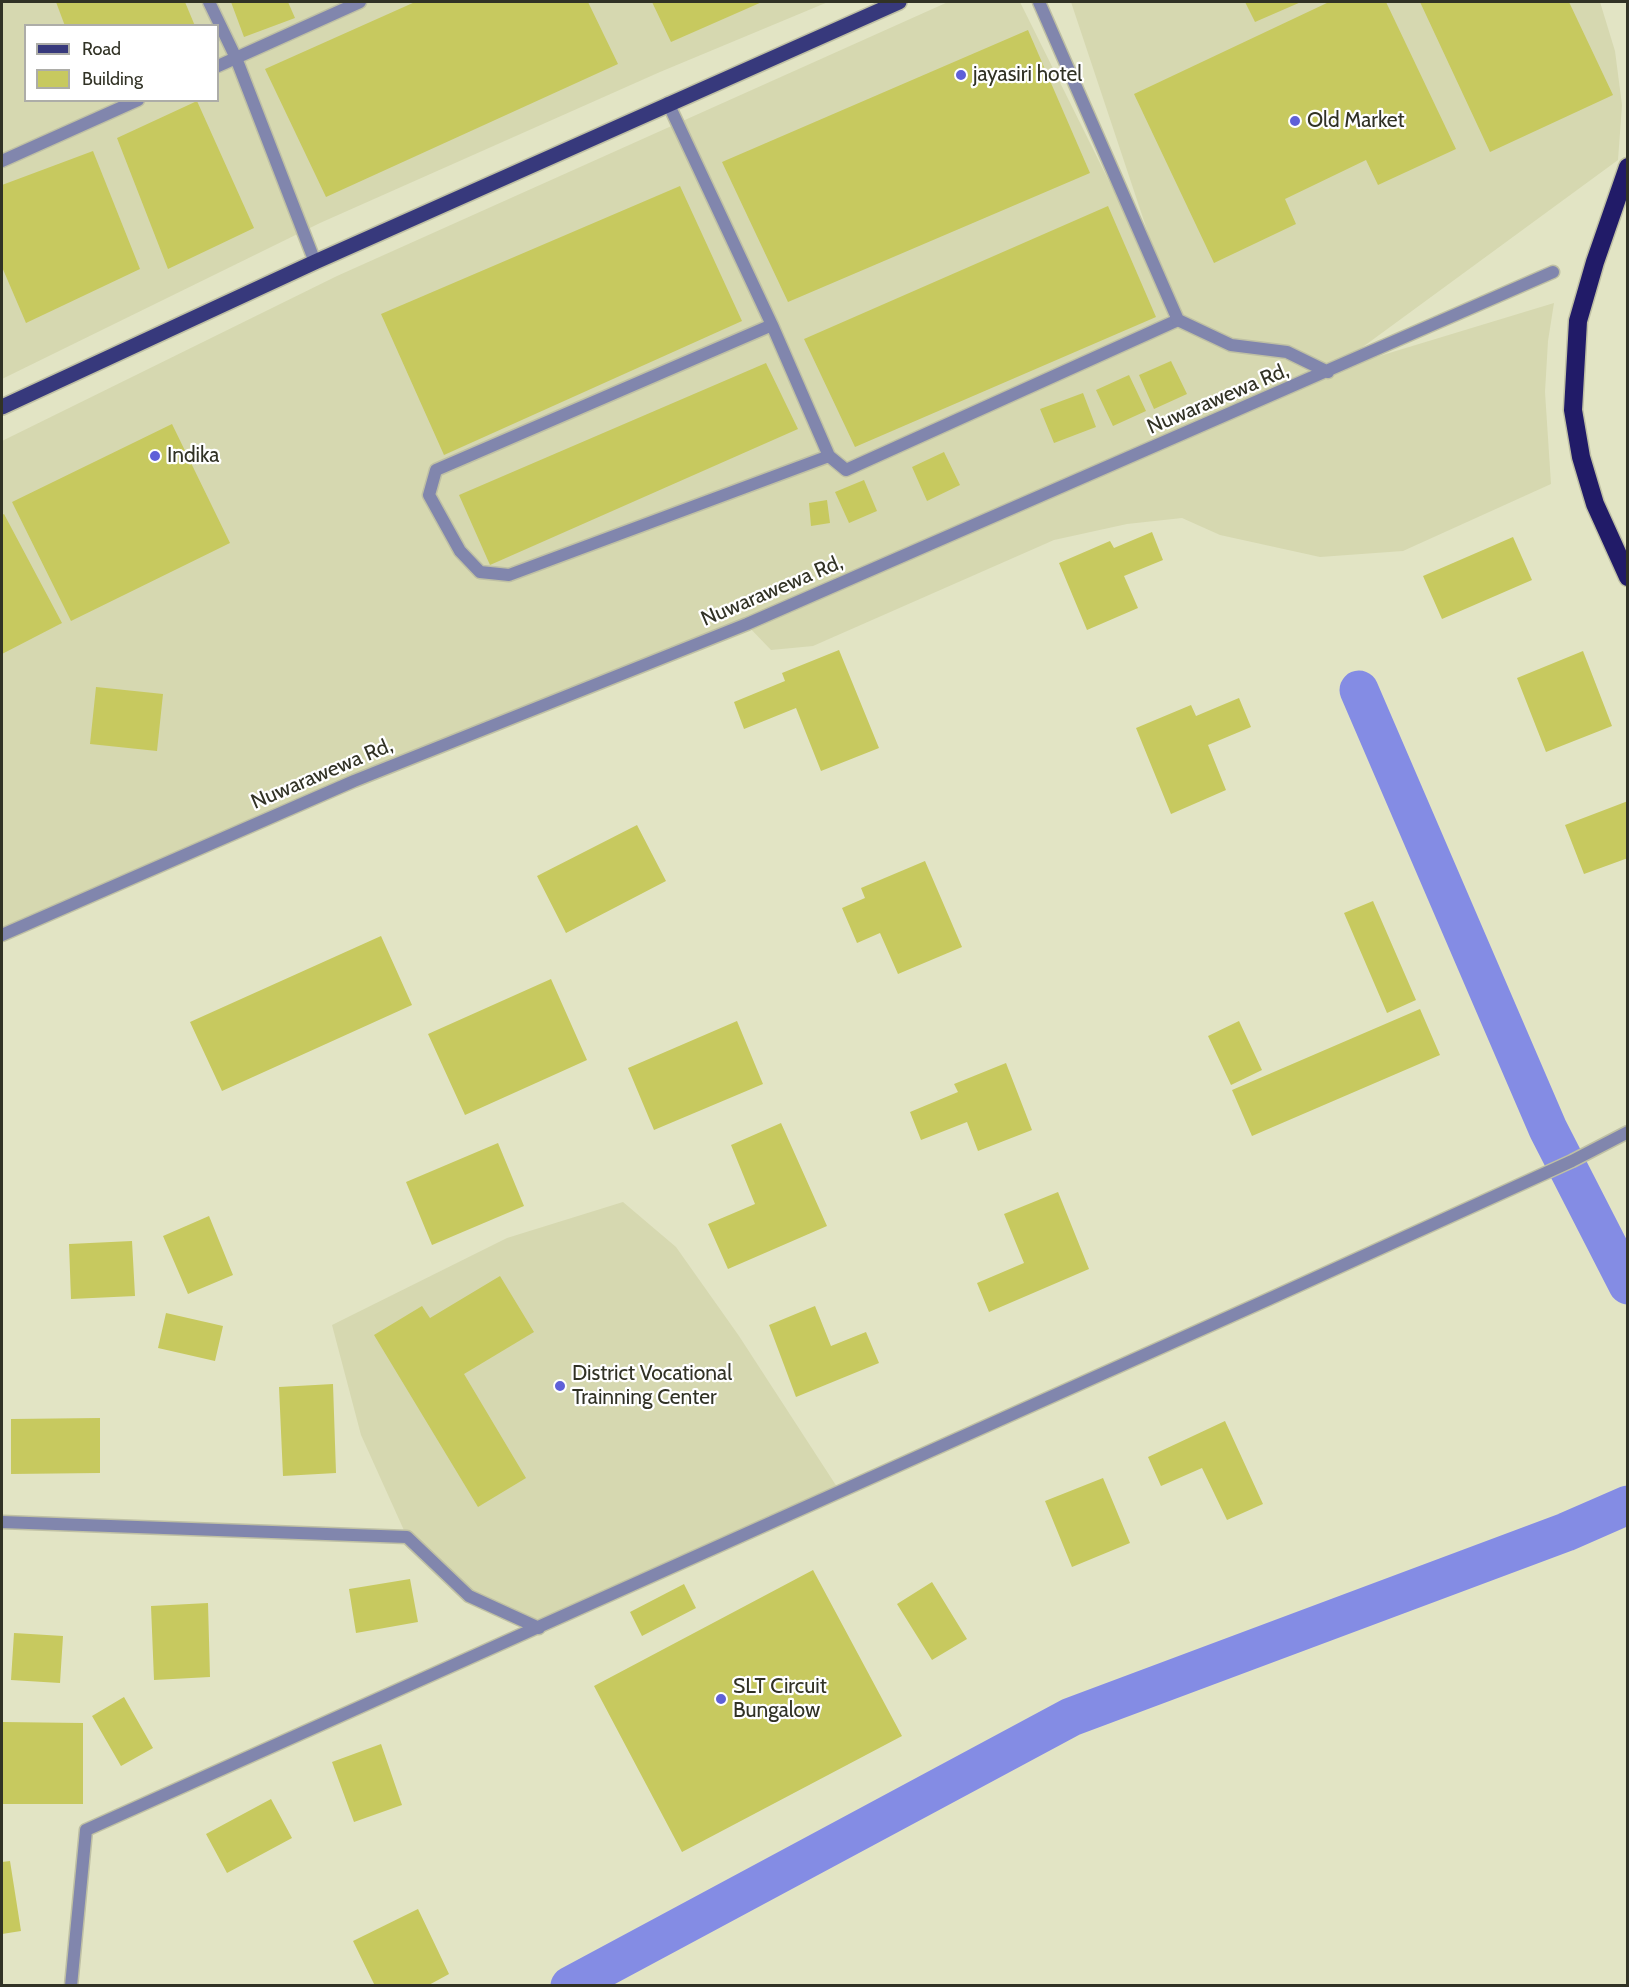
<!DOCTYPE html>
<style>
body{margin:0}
#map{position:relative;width:1629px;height:1987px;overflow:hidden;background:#e2e4c4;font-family:Cabin,sans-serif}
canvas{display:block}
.frame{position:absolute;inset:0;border:3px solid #313225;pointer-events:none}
.legend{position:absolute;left:24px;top:24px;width:195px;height:78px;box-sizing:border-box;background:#fff;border:2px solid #adada8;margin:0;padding:8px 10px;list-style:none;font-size:18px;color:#313225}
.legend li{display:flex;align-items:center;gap:12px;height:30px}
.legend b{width:30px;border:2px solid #adada8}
</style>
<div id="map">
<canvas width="1629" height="1987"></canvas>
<div class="frame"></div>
<ul class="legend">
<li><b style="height:8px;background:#37397c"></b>Road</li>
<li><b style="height:16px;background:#c7c95f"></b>Building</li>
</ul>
</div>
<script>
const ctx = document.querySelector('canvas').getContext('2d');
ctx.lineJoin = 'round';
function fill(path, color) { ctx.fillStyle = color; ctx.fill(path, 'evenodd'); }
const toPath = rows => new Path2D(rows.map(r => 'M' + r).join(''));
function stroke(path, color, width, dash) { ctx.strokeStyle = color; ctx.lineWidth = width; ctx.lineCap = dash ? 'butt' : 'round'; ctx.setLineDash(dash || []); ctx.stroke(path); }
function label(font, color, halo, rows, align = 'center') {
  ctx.font = font + ' Cabin,sans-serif'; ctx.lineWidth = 4.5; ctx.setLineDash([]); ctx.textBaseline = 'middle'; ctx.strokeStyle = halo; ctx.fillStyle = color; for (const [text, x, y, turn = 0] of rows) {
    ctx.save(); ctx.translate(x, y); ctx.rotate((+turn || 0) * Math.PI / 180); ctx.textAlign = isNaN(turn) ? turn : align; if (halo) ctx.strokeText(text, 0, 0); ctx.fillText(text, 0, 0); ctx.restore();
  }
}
const built = toPath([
 [2,2,828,2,660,72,320,223,2,379],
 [26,26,218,26,218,100,26,100],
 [948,2,1020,2,1175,314,1071,2,1600,2,1615,51,1622,105,1618,160,1330,371,1554,303,1548,341,1545,392,1551,484,1403,551,1320,557,1220,535,1182,518,1127,524,1054,540,813,646,771,650,746,624,354,781,2,935,2,441,337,276],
 [623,1202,676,1247,739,1336,839,1490,539,1628,469,1596,407,1537,361,1435,332,1325,507,1238]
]);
const canal = toPath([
 [1359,690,1548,1129,1628,1285],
 [570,1986,1071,1717,1566,1532,1628,1505]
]);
const building = toPath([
 [56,2,185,2,195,26,65,26],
 [231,2,288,2,295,18,244,37],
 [415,2,588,2,618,64,326,197,265,69],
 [652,2,762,2,671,42],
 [1245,2,1301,2,1255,22],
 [1329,2,1386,2,1456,149,1378,185,1366,160,1285,199,1296,224,1214,263,1134,94],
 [1420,2,1569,2,1613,95,1490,152],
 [1028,30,1090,173,788,302,722,162],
 [197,101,254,228,168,269,117,138],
 [93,151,140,269,26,323,2,267,2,185],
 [680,186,742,321,444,455,381,314],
 [1108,206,1156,317,855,447,804,339],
 [1171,361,1187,394,1154,409,1139,375],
 [766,363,798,429,490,565,459,495],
 [1129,375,1146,411,1113,426,1096,390],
 [1083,393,1096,427,1054,443,1040,409],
 [172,424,230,543,71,621,12,502],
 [944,452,960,485,927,501,912,467],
 [864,480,877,511,849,523,835,492],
 [827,500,830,523,811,526,809,503],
 [4,514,62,623,2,654,2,515],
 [1152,532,1163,560,1124,576,1138,608,1087,630,1059,563,1110,541,1114,548],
 [1513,537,1532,580,1442,619,1423,576],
 [839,650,879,748,821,771,796,708,744,729,734,702,785,681,782,673],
 [1583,651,1612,726,1546,752,1517,678],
 [96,687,163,694,157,751,90,744],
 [1239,698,1251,727,1208,745,1226,790,1171,814,1136,728,1191,705,1196,716],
 [1628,801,1628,858,1584,874,1565,825],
 [637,825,666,881,566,933,537,876],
 [925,861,962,947,898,974,880,933,857,943,842,908,865,898,861,888],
 [1373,901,1416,1000,1387,1013,1344,913],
 [381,936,412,1005,222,1091,190,1022],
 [551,979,587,1060,465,1115,428,1034],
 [1420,1009,1440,1055,1252,1136,1232,1090],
 [737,1021,763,1084,654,1130,628,1068],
 [1239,1021,1262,1070,1231,1085,1208,1036],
 [1006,1063,1032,1130,978,1151,967,1122,921,1140,910,1112,958,1092,954,1084],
 [781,1123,827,1226,728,1269,708,1224,755,1204,731,1145],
 [498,1143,524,1206,432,1245,406,1182],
 [1058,1192,1089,1269,989,1312,977,1283,1024,1263,1004,1214],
 [209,1216,233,1275,188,1294,163,1236],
 [132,1241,135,1296,71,1299,69,1244],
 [500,1276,534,1332,464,1374,526,1478,478,1507,374,1335,422,1306,430,1318],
 [815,1306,831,1346,866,1332,879,1363,796,1397,769,1325],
 [166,1313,223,1326,215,1361,158,1348],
 [333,1384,336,1473,283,1476,279,1387],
 [100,1418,100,1473,11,1474,11,1419],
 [1225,1421,1263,1504,1227,1520,1202,1468,1161,1486,1148,1457],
 [1103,1478,1130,1543,1072,1567,1045,1501],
 [813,1570,902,1736,682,1852,594,1686],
 [410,1579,418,1622,356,1633,349,1589],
 [932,1582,967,1639,932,1660,897,1604],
 [684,1584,696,1608,642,1636,630,1612],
 [208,1603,210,1677,154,1680,151,1606],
 [14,1633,63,1636,60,1683,11,1680],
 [124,1697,153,1748,121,1766,92,1716],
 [2,1722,83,1723,83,1804,2,1804],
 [381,1744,402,1805,354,1822,332,1762],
 [271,1799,292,1838,227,1873,206,1834],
 [10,1861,21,1931,2,1934,2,1862],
 [418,1909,449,1974,427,1986,375,1986,353,1941]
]);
const lane = toPath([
 [209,2,236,58,315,262],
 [218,66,360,2],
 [668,103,772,325,829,456,846,470,1178,320],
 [2,161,138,100],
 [772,325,436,470,429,495,460,551,480,572,509,575,829,456]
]);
const street = toPath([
 [1039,2,1178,320,1231,345,1287,352,1328,372],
 [2,935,354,781,747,624,1553,272],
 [2,1522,407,1537,469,1596,539,1628],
 [71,1986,86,1830,1269,1299,1572,1161,1628,1132]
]);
const primary = toPath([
 [2,407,315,262,899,2]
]);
const highway = toPath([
 [1628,167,1595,262,1578,321,1573,410,1581,457,1595,504,1628,577]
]);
const markers = [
 [961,75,6,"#5f60d8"],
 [1295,121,6,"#5f60d8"],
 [155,456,6,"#5f60d8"],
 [560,1386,6,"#5f60d8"],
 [721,1699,6,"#5f60d8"]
];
const poiNames = [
 ["jayasiri hotel",973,75],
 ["Old Market",1307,121],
 ["Indika",167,456],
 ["District Vocational",572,1374],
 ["Trainning Center",572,1398],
 ["SLT Circuit",733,1687],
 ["Bungalow",733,1711]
];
const streetNames = [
 ["Nuwarawewa Rd,",1218,399,-23],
 ["Nuwarawewa Rd,",772,591,-23],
 ["Nuwarawewa Rd,",322,774,-23]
];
fill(built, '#d6d8b0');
stroke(canal, '#848ce4', 39);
fill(building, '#c7c95f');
stroke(lane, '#bfc0a4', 15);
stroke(street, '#bfc0a4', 15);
stroke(primary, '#bfc0a4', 18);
stroke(highway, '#bfc0a4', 21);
stroke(lane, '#8186ad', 12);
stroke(street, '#8186ad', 12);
stroke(primary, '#37397c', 15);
stroke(highway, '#211b68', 18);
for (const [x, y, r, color] of markers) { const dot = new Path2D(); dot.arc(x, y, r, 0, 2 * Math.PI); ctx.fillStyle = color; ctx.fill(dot); stroke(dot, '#fff', 2); }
label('21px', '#313225', '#fff', poiNames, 'left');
label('21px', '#313225', '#fff', streetNames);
</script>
